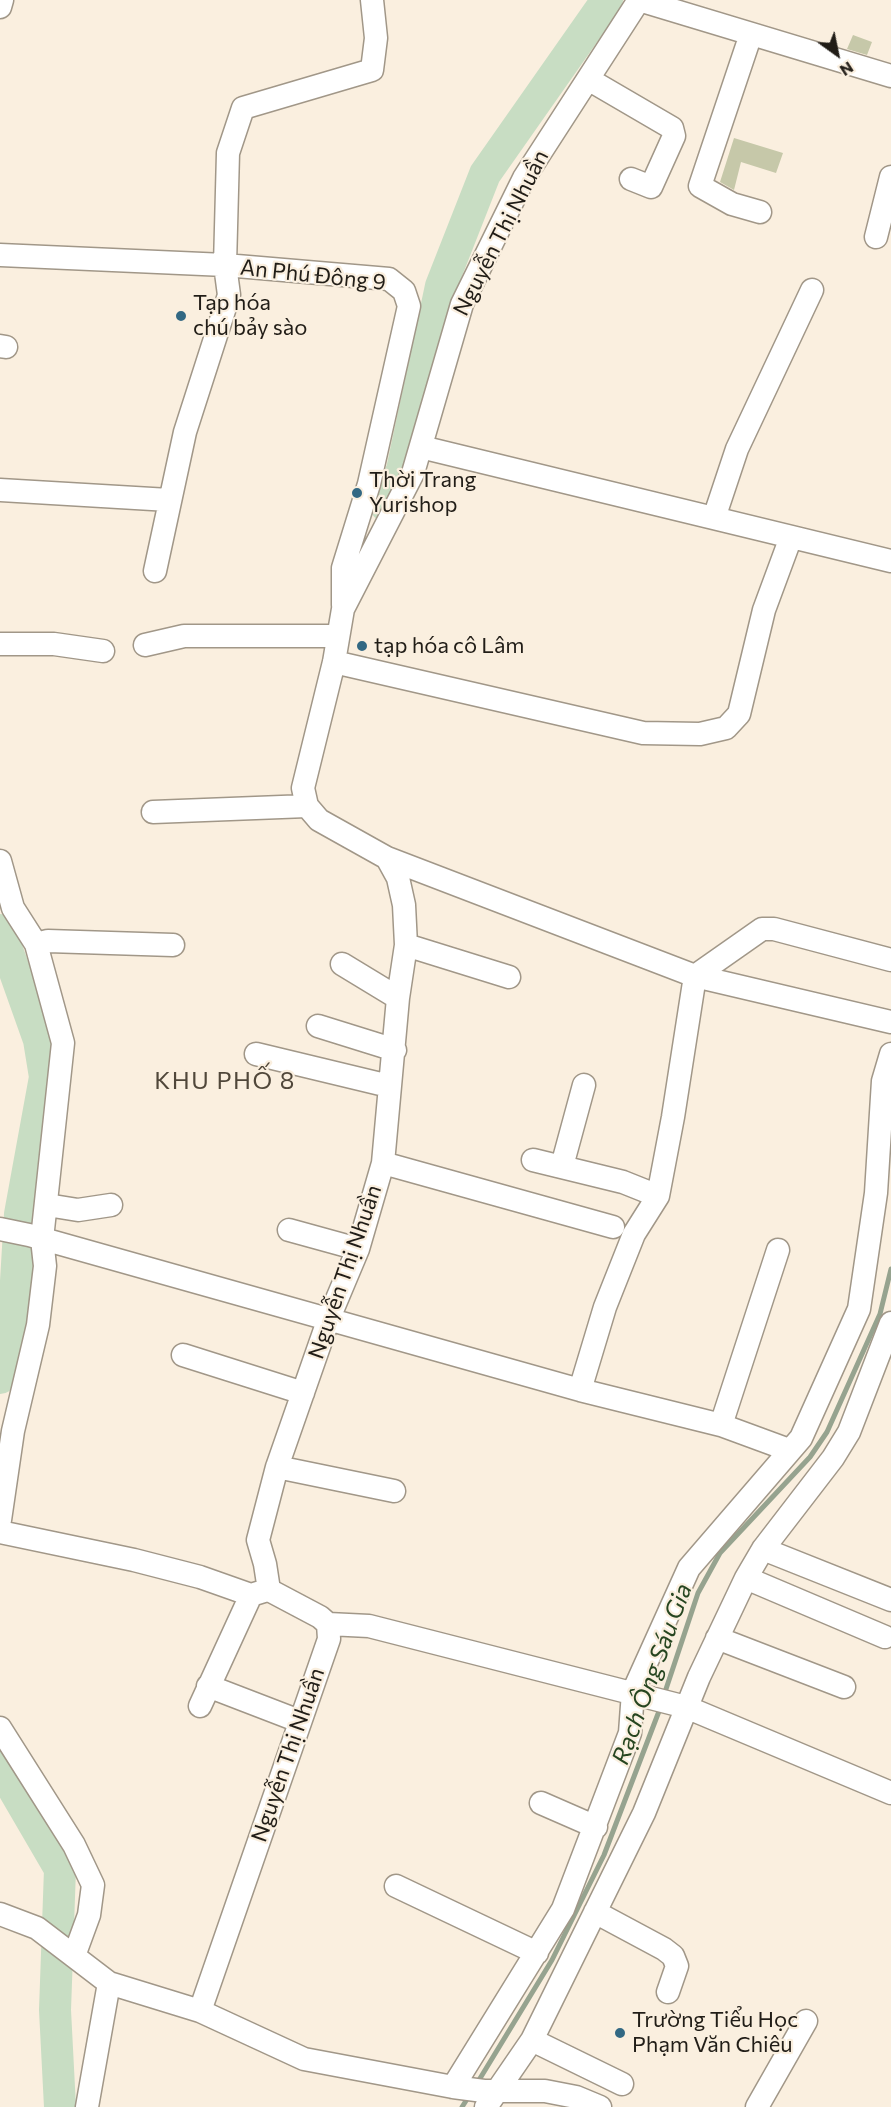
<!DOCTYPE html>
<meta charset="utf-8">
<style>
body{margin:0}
#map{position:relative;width:891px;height:2107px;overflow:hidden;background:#faefdf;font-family:Commissioner,sans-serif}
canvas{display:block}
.north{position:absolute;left:807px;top:24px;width:60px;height:60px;-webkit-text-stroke:4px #faefdf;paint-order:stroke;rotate:147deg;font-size:16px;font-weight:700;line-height:24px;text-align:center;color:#211d17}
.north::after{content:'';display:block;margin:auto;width:21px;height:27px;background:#211d17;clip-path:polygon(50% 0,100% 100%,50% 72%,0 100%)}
</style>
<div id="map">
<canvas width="891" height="2107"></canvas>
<div class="north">N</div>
</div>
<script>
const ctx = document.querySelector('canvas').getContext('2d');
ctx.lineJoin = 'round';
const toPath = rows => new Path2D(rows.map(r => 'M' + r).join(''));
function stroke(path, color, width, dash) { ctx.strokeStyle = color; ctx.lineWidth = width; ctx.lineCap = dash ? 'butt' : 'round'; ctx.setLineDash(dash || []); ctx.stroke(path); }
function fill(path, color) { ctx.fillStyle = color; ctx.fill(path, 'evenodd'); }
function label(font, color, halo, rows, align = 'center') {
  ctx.font = font + ' Commissioner,sans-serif'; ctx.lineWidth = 4.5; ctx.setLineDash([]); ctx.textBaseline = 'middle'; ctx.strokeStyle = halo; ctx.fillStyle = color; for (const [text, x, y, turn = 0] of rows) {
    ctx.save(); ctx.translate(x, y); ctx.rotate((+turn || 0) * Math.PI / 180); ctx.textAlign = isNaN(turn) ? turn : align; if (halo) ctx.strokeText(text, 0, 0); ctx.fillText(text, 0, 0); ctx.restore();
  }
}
const stream = toPath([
 [664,1695,698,1593,720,1553,810,1457,827,1432,880,1314,891,1269],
 [476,2085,552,1960,604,1855,661,1706],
 [462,2107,469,2096]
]);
const river = toPath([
 [386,506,402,470,441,286,485,174,607,0],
 [0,930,39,1040,45,1077,20,1214,15,1298,0,1378],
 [0,1766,60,1869,55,2010,60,2107]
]);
const building = toPath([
 [853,35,872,42,867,55,847,49],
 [734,138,783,153,776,173,741,162,734,190,720,182]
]);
const minor = toPath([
 [639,0,891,76],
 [0,7,2,0],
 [751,34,700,186,732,204,760,212],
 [588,79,672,128,674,136,651,187,631,179],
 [876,237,891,177],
 [0,255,225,265,389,279,404,291,409,306,369,484,343,568,343,605],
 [0,346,6,347],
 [421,447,891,561],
 [0,490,169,500],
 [714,518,737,449,812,290],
 [155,571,185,432,229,295,225,265,228,153,243,108,372,70,376,38,372,0],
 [0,644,54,644,103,651],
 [145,645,184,636,338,636],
 [334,662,643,733,700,734,726,728,739,714,764,610,791,537],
 [153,812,307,806],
 [387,858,695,976,891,1022],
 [0,861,13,908,36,944,63,1043,42,1239,45,1266,38,1325,13,1431,0,1520],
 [36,944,48,941,173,945],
 [406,945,509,977],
 [342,964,398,998],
 [318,1026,395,1050],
 [256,1054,389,1086],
 [533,1160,623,1182,658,1196],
 [383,1163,613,1227],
 [562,1166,584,1085],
 [47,1205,78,1210,111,1205],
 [0,1229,29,1235,580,1390,721,1425,789,1450],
 [289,1230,358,1249],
 [183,1355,303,1393],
 [580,1390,605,1307,634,1234,658,1196,673,1117,695,976,762,929,774,929,891,960],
 [721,1425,778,1250],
 [277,1467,394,1491],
 [0,1532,134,1560,200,1577,251,1595],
 [763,1549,891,1600],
 [746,1578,885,1637],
 [328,1624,369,1626,686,1707,891,1793],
 [717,1638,844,1687],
 [208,1686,299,1721],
 [200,1706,251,1595,264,1591],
 [0,1728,74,1845,93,1885,89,1915,74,1956],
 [541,1803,596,1827],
 [396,1886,537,1953],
 [595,1912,664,1949,673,1956,677,1966,668,1992],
 [0,1914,37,1928,109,1983,200,2011,304,2059,453,2087,484,2091,545,2091,576,2097,600,2107],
 [200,2011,329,1639,328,1624,320,1617,269,1590,265,1564,258,1540,277,1467,329,1318,358,1249,383,1163,398,998,406,945,404,905,398,878,387,858,319,820,307,806,303,788,334,662,343,609,413,473,462,304,524,178,639,0],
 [532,2040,622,2084],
 [453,2087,563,1909,630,1733,633,1692,689,1568,801,1438,859,1309,876,1193,883,1081,891,1054],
 [87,2107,109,1983],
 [486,2107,532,2040,644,1813,699,1677,746,1578,763,1549,833,1458,849,1432,891,1323],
 [757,2107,806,2021]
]);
const markers = [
 [181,316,6,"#326883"],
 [357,493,6,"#326883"],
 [362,646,6,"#326883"],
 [620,2033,6,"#326883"]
];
const streetNames = [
 ["Nguyễn Thị Nhuần",501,233,-63],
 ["An Phú Đông 9",313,275,6],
 ["Nguyễn Thị Nhuần",345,1272,-71],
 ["Nguyễn Thị Nhuần",288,1755,-71]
];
const poiNames = [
 ["Tạp hóa",193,303],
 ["chú bảy sào",193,328],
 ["Thời Trang",369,480],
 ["Yurishop",369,505],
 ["tạp hóa cô Lâm",374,646],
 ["Trường Tiểu Học",632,2020],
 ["Phạm Văn Chiêu",632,2045]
];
const neighbourhoodNames = [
 ["KHU PHỐ 8",225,1081]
];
const waterNames = [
 ["Rạch Ông Sáu Gia",652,1674,-70]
];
stroke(stream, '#96a38f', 5);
stroke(river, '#c8ddc3', 32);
fill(building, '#c6c8a9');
stroke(minor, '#a19788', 25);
stroke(minor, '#fff', 22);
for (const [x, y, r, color] of markers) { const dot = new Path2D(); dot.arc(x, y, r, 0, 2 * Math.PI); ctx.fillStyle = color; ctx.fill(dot); stroke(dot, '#faefdf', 2); }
label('22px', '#211d17', '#faefdf', streetNames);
label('22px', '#211d17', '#faefdf', poiNames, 'left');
ctx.letterSpacing = '1.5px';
label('24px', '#50473a', '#faefdf', neighbourhoodNames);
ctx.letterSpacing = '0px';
label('italic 24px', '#264520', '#faefdf', waterNames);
</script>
